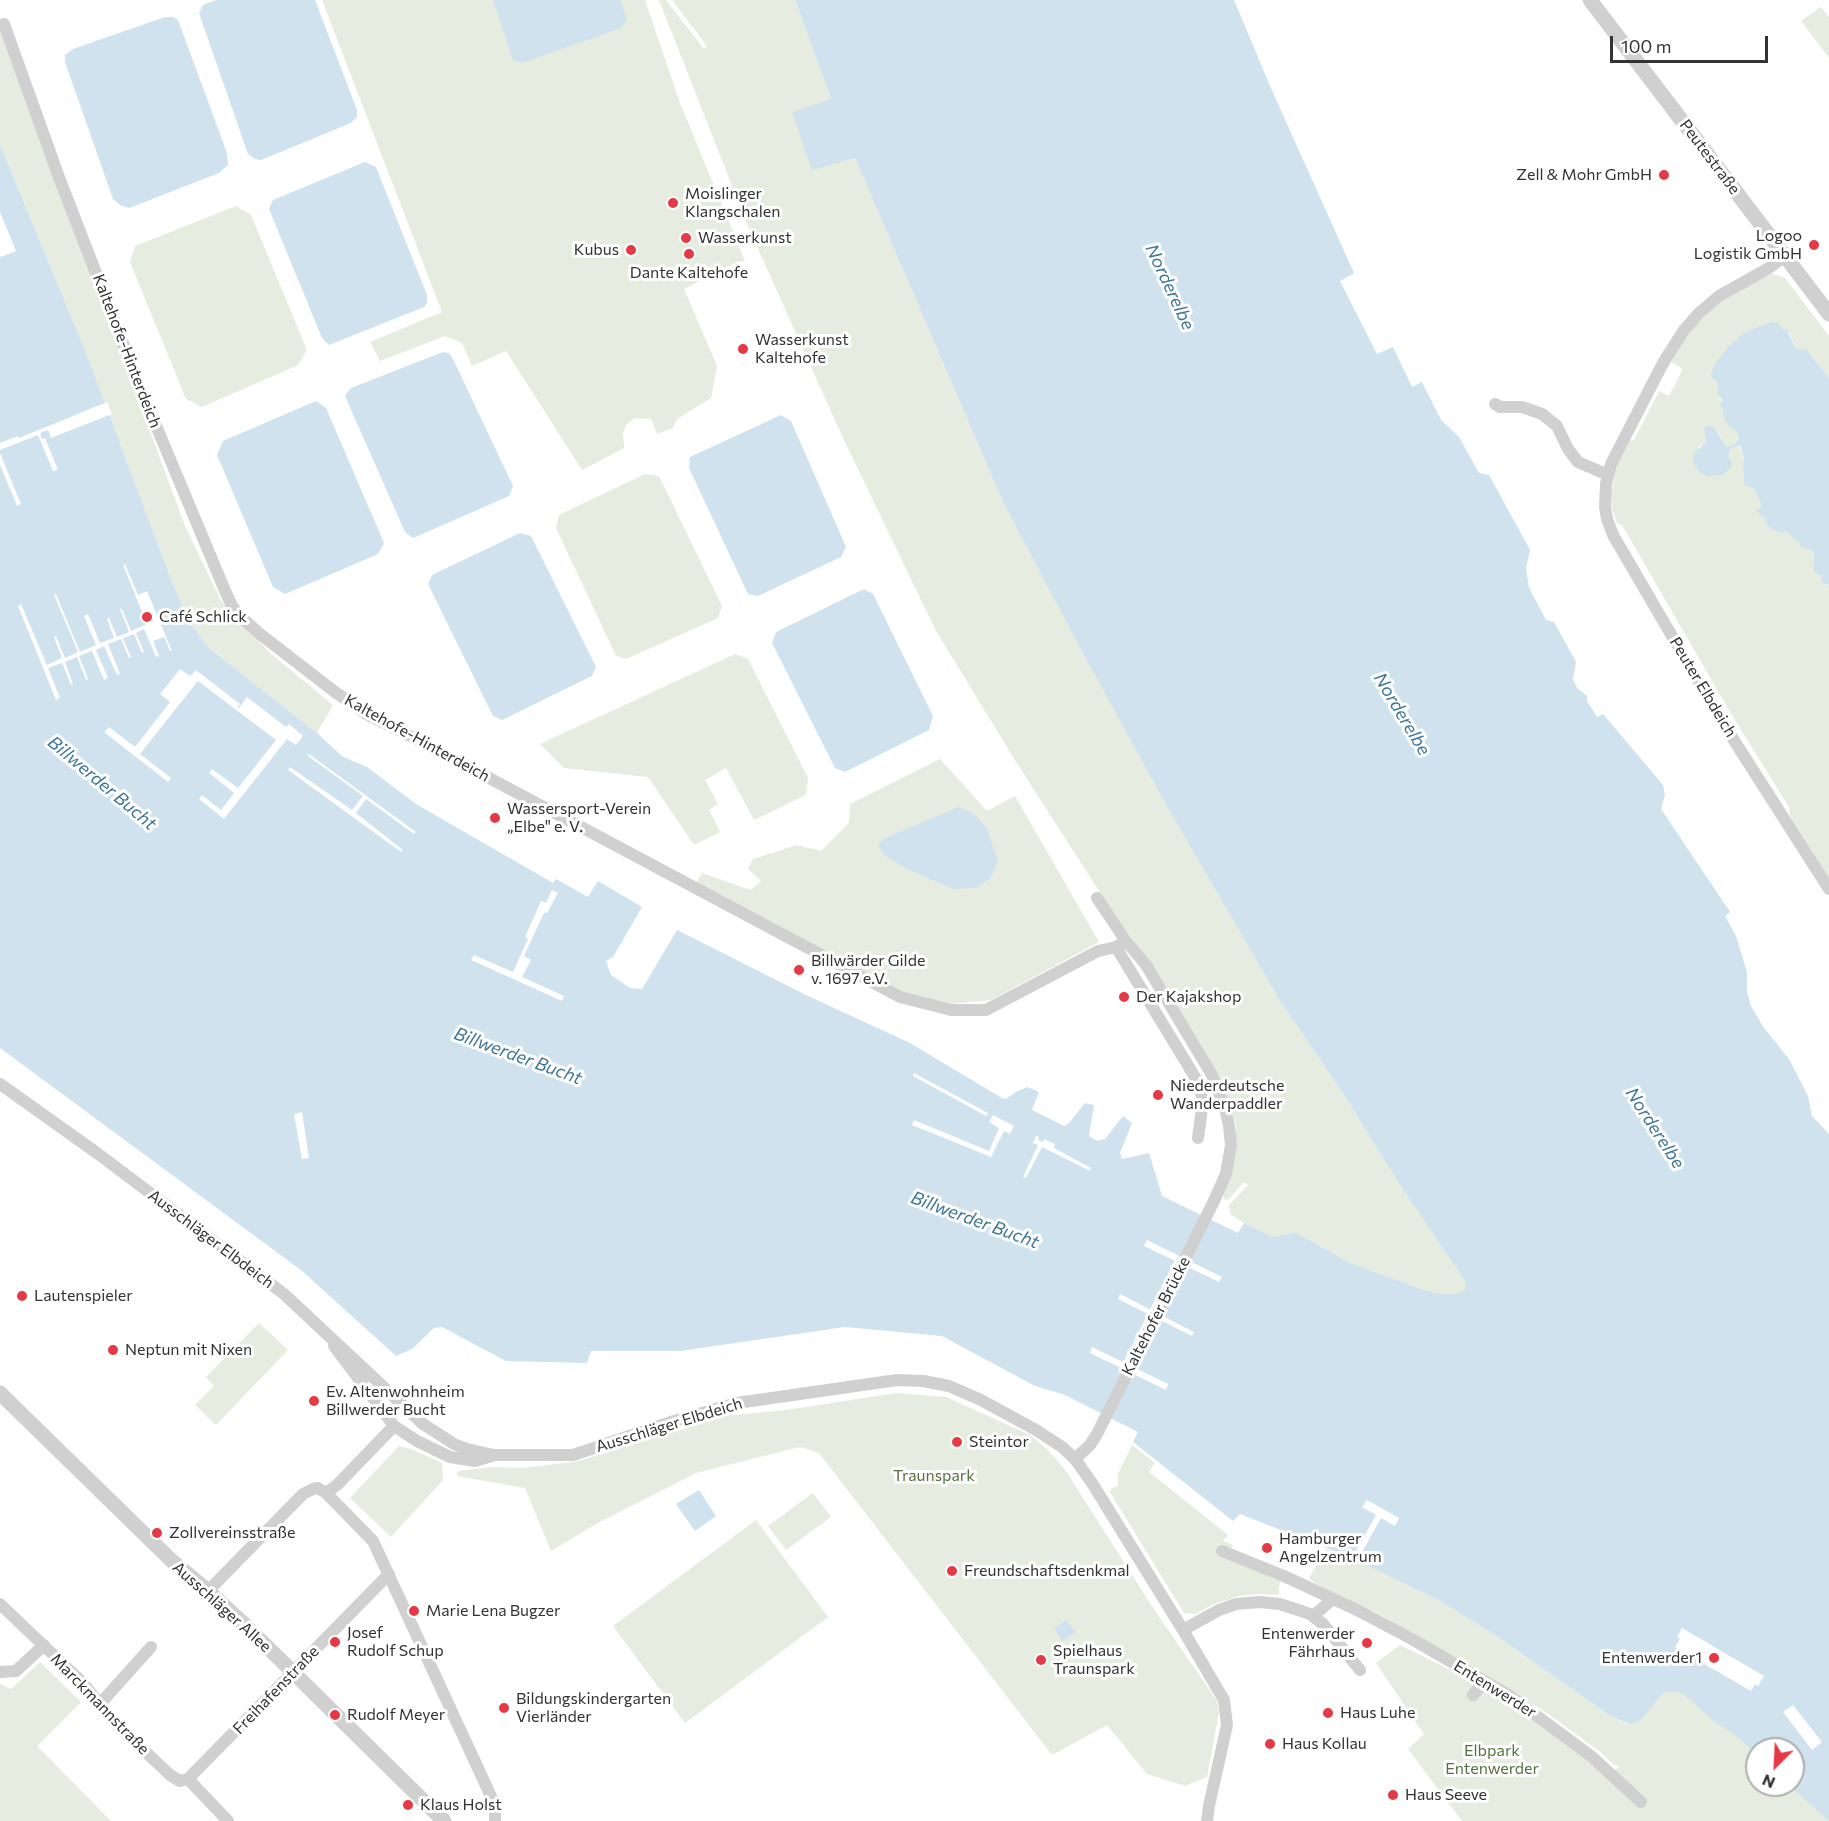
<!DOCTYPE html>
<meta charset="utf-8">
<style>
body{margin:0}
#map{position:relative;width:1829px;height:1821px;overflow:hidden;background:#fff;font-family:Commissioner,sans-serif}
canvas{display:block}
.north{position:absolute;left:1745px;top:1737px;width:60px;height:60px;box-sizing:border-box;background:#fff;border:2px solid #adadad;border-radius:50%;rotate:204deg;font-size:16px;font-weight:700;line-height:24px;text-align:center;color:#333}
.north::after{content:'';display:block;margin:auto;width:21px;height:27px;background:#e63946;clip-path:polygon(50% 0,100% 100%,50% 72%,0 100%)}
.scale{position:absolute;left:1610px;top:36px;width:158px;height:27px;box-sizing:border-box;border:3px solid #333;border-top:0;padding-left:8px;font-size:18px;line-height:21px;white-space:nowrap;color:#333;-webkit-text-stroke:4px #fff;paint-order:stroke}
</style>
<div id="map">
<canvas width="1829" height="1821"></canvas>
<div class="north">N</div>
<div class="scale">100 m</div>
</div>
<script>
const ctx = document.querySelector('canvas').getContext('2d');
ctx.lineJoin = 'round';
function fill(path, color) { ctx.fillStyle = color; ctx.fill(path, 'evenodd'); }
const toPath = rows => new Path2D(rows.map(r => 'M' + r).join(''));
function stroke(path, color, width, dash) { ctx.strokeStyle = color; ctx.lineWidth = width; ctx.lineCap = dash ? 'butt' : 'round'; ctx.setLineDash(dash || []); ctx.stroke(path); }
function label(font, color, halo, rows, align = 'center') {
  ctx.font = font + ' Commissioner,sans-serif'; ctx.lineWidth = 6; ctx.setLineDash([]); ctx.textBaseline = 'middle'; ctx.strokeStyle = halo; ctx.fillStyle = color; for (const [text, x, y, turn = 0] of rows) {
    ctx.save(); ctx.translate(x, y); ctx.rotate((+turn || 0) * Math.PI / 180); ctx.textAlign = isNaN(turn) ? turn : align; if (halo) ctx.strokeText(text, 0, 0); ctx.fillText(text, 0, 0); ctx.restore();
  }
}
const green = toPath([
 [322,0,645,0,680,103,745,261,737,262,684,289,717,366,711,398,677,419,673,428,657,434,651,419,635,418,626,425,623,433,624,448,582,470,506,351,472,366,462,343,445,336,380,361,370,342,442,312],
 [659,0,666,0,704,49,707,46,672,0,795,0,831,99,812,169,855,158,1003,502,1169,810,1279,999,1344,1095,1400,1185,1465,1281,1465,1290,1455,1294,1441,1294,1421,1289,1350,1263,1295,1232,1273,1237,1244,1223,1230,1214,1229,1205,1248,1185,1244,1182,1228,1200,1224,1199,1223,1193,1236,1137,1236,1125,1229,1102,1219,1075,1156,970,1112,911,1018,765,936,631,843,438,747,224],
 [1821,7,1829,17,1829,58,1801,21],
 [0,26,185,526,221,601,270,653,333,705,317,733,210,649,189,622,170,577,85,350,0,145],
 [236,206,251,215,307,350,298,365,202,407,186,399,130,262,135,246],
 [1773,274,1785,278,1829,336,1829,378,1806,349,1798,349,1795,347,1790,333,1781,327,1780,324,1716,379,1718,383,1718,395,1737,432,1737,443,1728,447,1724,444,1722,438,1714,427,1704,429,1706,442,1699,447,1693,464,1700,473,1730,459,1730,449,1739,445,1744,460,1743,476,1750,488,1755,490,1759,496,1762,506,1759,512,1781,533,1788,532,1799,542,1812,549,1814,553,1813,571,1821,576,1826,585,1829,585,1829,878,1790,816,1789,807,1730,712,1622,525,1617,523,1612,509,1611,495,1616,467,1627,442,1634,440,1659,391,1669,396,1683,369,1671,362,1691,329,1713,308,1728,297,1764,277],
 [645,474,659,476,722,606,718,618,626,659,616,656,556,528,559,515],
 [735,654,748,659,808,778,806,795,754,820,726,768,705,780,718,804,709,810,720,832,694,845,648,777,564,768,540,744],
 [940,759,987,811,1015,796,1099,942,991,1000,949,1004,904,996,696,883,702,873,751,890,761,881,748,869,753,859,797,845,821,851,849,823,850,804],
 [259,1323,288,1350,216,1425,195,1405,214,1386,206,1377],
 [897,1393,946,1397,1030,1435,1048,1450,1066,1471,1155,1611,1217,1701,1219,1712,1207,1777,1185,1786,1147,1774,1107,1725,1052,1755,819,1453,800,1447,696,1473,596,1524,551,1551,525,1488,457,1476,458,1471,492,1467,523,1468,579,1461,725,1416,786,1410],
 [1132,1445,1155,1463,1149,1472,1228,1535,1223,1541,1233,1545,1230,1550,1281,1580,1279,1586,1279,1595,1257,1594,1238,1596,1214,1604,1195,1614,1184,1613,1110,1492,1112,1488,1118,1486,1118,1474],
 [399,1446,411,1449,442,1463,443,1480,391,1537,350,1498],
 [813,1493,831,1517,786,1550,768,1526],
 [756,1520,828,1617,685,1723,613,1626],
 [1326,1549,1352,1558,1442,1602,1498,1637,1612,1717,1625,1723,1630,1724,1667,1677,1757,1749,1757,1785,1793,1785,1793,1778,1829,1821,1462,1821,1408,1749,1424,1734,1376,1663,1400,1645,1489,1689,1542,1722,1610,1775,1620,1766,1614,1765,1602,1753,1544,1711,1417,1636,1379,1614,1318,1585,1309,1578],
 [40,1662,81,1702,37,1746,111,1821,0,1821,0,1684,11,1689]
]);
const water = toPath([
 [216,0,315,0,357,110,357,117,351,123,261,160,255,159,248,154,199,13,203,5],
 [493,0,620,0,627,19,621,28,522,63,513,60],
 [795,0,1234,0,1270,86,1354,273,1340,281,1377,354,1393,347,1412,387,1422,382,1441,420,1459,437,1479,473,1489,475,1530,550,1526,568,1529,588,1546,620,1554,622,1576,662,1573,679,1577,688,1587,696,1587,701,1597,717,1603,714,1663,785,1665,795,1661,809,1730,912,1725,916,1736,936,1747,972,1747,992,1751,1006,1764,1028,1789,1059,1808,1096,1812,1116,1829,1134,1829,1821,1789,1785,1793,1785,1793,1749,1757,1749,1757,1756,1740,1739,1711,1719,1684,1694,1671,1691,1663,1693,1640,1720,1630,1724,1612,1717,1498,1637,1442,1602,1352,1558,1240,1514,1233,1521,1133,1442,1138,1432,1065,1395,1035,1386,942,1336,845,1327,680,1351,591,1351,587,1363,506,1361,442,1327,434,1328,412,1349,396,1356,301,1270,0,1048,0,145,85,350,170,577,189,622,210,649,317,733,343,757,367,767,416,804,553,883,556,879,588,897,598,881,642,907,613,957,606,961,611,975,630,988,642,989,677,930,808,996,910,1043,1002,1098,1006,1099,1014,1093,1027,1087,1039,1092,1032,1110,1064,1126,1069,1123,1085,1103,1094,1105,1089,1136,1097,1141,1105,1139,1123,1116,1132,1123,1120,1153,1122,1159,1149,1153,1162,1196,1238,1233,1244,1223,1273,1237,1295,1232,1350,1263,1421,1289,1441,1294,1455,1294,1465,1290,1465,1281,1400,1185,1344,1095,1279,999,1169,810,1084,655,1003,502,855,158,812,170,792,112,831,99],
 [1147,1240,1222,1277,1219,1282,1144,1246],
 [1120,1294,1194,1332,1192,1336,1118,1299],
 [1092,1347,1168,1384,1166,1390,1090,1353],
 [165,17,173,17,178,20,227,153,228,165,219,173,129,208,120,205,113,199,65,62,65,55,73,49],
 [365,162,376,167,427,295,427,303,424,307,329,345,322,338,269,209,273,200],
 [1771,322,1779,323,1783,329,1788,331,1795,347,1798,349,1806,349,1829,378,1829,585,1823,583,1821,576,1813,571,1814,553,1812,550,1801,547,1799,542,1795,540,1788,532,1781,533,1771,529,1767,525,1765,518,1756,511,1762,506,1755,490,1744,484,1743,467,1744,459,1740,445,1730,449,1729,457,1732,462,1732,466,1723,475,1708,476,1700,473,1693,464,1694,453,1706,442,1704,429,1707,425,1714,427,1726,446,1728,447,1735,444,1738,440,1737,432,1729,426,1723,415,1724,410,1720,405,1722,400,1718,395,1718,383,1713,378,1711,374,1715,364,1729,346,1744,333],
 [443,352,449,353,453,359,513,486,509,496,413,538,405,532,345,396,351,388],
 [316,401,326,408,384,543,378,554,285,594,273,587,217,455,223,441],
 [781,415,791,421,846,547,841,557,758,596,748,594,689,468,690,457],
 [520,533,531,536,596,667,592,676,502,720,493,716,428,584,432,575],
 [864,589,873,594,933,716,929,730,845,772,835,768,772,643,776,632],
 [959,807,974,814,987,829,998,860,991,877,977,888,953,889,907,869,885,856,878,846,883,839],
 [699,1490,716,1516,695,1531,676,1504],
 [1066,1620,1076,1632,1063,1641,1054,1629]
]);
const pier = toPath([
 [0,212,16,251,1,257,0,256],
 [107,402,112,414,51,438,48,430,40,433,42,439,45,438,58,470,53,471,38,435,0,450,0,443,18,436,19,438],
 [0,453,21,504,17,506,0,465],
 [125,564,138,595,147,591,172,651,170,651,164,637,153,641,159,656,156,657,144,629,136,633,144,652,142,653,134,634,123,638,131,657,129,658,121,639,108,644,120,674,117,675,104,646,96,650,108,678,104,680,92,651,79,656,88,679,86,680,77,657,65,662,73,684,71,685,62,663,48,668,60,698,56,700,18,606,21,604,47,665,62,658,54,637,56,636,65,658,78,652,54,595,56,594,80,652,96,645,84,616,88,614,100,643,114,638,107,619,109,618,117,637,129,632,120,609,122,609,131,631,147,624,123,565],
 [180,669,190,676,196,670,240,704,237,707,239,708,247,697,286,727,289,724,303,736,296,745,287,739,224,819,199,799,202,795,221,810,234,793,209,773,212,769,238,788,276,740,198,681,140,754,171,778,168,782,104,732,109,727,135,747,170,702,160,694],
 [309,754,416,832,414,834,366,799,356,813,403,850,401,852,288,770,290,767,352,810,363,796,308,756],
 [552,890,558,893,547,913,544,913,524,956,531,960,522,977,564,996,562,1001,471,960,474,955,513,972,528,939,525,937,541,901,546,903],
 [914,1073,988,1113,987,1115,986,1116,913,1076],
 [302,1112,309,1158,302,1159,294,1114],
 [993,1115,1014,1126,1010,1134,1004,1131,991,1157,912,1125,914,1120,989,1151,999,1128,989,1122],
 [1036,1136,1039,1137,1038,1140,1043,1142,1044,1139,1055,1144,1054,1148,1091,1168,1090,1171,1042,1147,1026,1178,1023,1177,1038,1145,1033,1143],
 [1176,1258,1188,1264,1135,1371,1122,1365],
 [1367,1500,1399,1518,1395,1526,1381,1518,1356,1563,1351,1560,1376,1515,1362,1507],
 [1682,1628,1764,1676,1758,1686,1755,1684,1751,1691,1675,1647,1680,1639,1677,1637],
 [1793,1705,1822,1742,1812,1750,1783,1712]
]);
const minor = toPath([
 [4,24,60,180,142,392,226,593,232,606,242,618,260,634,335,692,368,715,416,739,900,997,951,1010,986,1010,1098,951,1116,947,1126,941],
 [1785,256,1769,268,1719,296,1699,313,1684,330,1663,363,1611,464,1606,484,1605,507,1607,519,1613,535,1721,720,1829,889],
 [1495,404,1500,407,1522,407,1542,414,1557,426,1568,449,1578,462,1608,475],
 [1116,947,1198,1082,1203,1101,1198,1138],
 [0,1084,97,1153,284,1294,423,1424,454,1444,467,1449,494,1455,573,1455,674,1421,737,1403,897,1380,923,1381,949,1386,981,1400,1036,1430,1062,1447,1075,1459,1092,1483,1183,1630,1224,1700,1227,1725,1209,1806,1207,1821],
 [334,1346,394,1426,417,1441,450,1457,475,1461,492,1456],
 [1075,1459,1090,1445,1097,1434,1213,1203,1226,1174,1231,1145,1229,1126,1225,1108,1212,1075,1146,965,1126,941,1097,898],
 [326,1493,337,1485,394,1426],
 [1222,1551,1284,1576,1357,1610,1410,1638,1510,1696,1591,1756,1641,1802],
 [208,1591,303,1494,313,1489,318,1488,326,1493,373,1541,495,1805,495,1821],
 [0,1604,83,1683,114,1722,170,1775,180,1781,188,1779],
 [1313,1616,1333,1599],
 [1183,1630,1219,1610,1236,1604,1260,1602,1280,1604,1310,1614,1323,1624,1360,1670],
 [0,1672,16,1671,44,1645],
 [1473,1695,1485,1681],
 [99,1705,151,1647],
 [188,1779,389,1574],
 [188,1779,228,1821]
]);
const tertiary = toPath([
 [1590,0,1829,314],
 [0,1393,172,1561,208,1591,244,1624,444,1821]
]);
const markers = [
 [1664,175,6,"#e63946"],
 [673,203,6,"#e63946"],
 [686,238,6,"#e63946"],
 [1814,245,6,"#e63946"],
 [631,250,6,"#e63946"],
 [689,254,6,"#e63946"],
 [743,349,6,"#e63946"],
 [147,617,6,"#e63946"],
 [495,818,6,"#e63946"],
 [799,970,6,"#e63946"],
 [1124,997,6,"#e63946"],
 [1158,1095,6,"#e63946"],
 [22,1296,6,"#e63946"],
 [113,1350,6,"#e63946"],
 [314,1401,6,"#e63946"],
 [957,1442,6,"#e63946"],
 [157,1533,6,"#e63946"],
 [1267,1548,6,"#e63946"],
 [952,1571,6,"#e63946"],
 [414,1611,6,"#e63946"],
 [335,1642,6,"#e63946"],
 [1367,1643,6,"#e63946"],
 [1714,1658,6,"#e63946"],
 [1041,1660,6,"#e63946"],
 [504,1708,6,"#e63946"],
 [1328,1713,6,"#e63946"],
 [335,1715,6,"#e63946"],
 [1270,1744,6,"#e63946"],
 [1393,1795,6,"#e63946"],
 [408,1805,6,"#e63946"]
];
const streetNames = [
 ["Peutestraße",1710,157,53],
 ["Kaltehofe-Hinterdeich",127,351,69],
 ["Peuter Elbdeich",1703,687,59],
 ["Kaltehofe-Hinterdeich",417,738,29],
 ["Ausschläger Elbdeich",211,1239,37],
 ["Kaltehofer Brücke",1156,1316,-63],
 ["Ausschläger Elbdeich",669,1425,-17],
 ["Ausschläger Allee",222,1607,42],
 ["Entenwerder",1495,1689,32],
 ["Freihafenstraße",276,1690,-46],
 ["Marckmannstraße",100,1704,46]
];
const poiNames = [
 ["Zell & Mohr GmbH",1652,175,"right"],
 ["Moislinger",685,194],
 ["Klangschalen",685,212],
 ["Logoo",1802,236,"right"],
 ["Logistik GmbH",1802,254,"right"],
 ["Wasserkunst",698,238],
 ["Kubus",619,250,"right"],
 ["Dante Kaltehofe",689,273,"center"],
 ["Wasserkunst",755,340],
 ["Kaltehofe",755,358],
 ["Café Schlick",159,617],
 ["Wassersport-Verein",507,809],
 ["„Elbe\" e. V.",507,827],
 ["Billwärder Gilde",811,961],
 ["v. 1697 e.V.",811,979],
 ["Der Kajakshop",1136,997],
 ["Niederdeutsche",1170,1086],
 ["Wanderpaddler",1170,1104],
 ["Lautenspieler",34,1296],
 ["Neptun mit Nixen",125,1350],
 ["Ev. Altenwohnheim",326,1392],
 ["Billwerder Bucht",326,1410],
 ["Steintor",969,1442],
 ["Zollvereinsstraße",169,1533],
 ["Hamburger",1279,1539],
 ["Angelzentrum",1279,1557],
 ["Freundschaftsdenkmal",964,1571],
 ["Marie Lena Bugzer",426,1611],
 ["Josef",347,1633],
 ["Rudolf Schup",347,1651],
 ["Entenwerder",1355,1634,"right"],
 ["Fährhaus",1355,1652,"right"],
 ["Spielhaus",1053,1651],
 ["Traunspark",1053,1669],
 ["Entenwerder1",1702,1658,"right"],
 ["Bildungskindergarten",516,1699],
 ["Vierländer",516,1717],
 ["Haus Luhe",1340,1713],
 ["Rudolf Meyer",347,1715],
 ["Haus Kollau",1282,1744],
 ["Haus Seeve",1405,1795],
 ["Klaus Holst",420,1805]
];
const parkNames = [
 ["Traunspark",934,1476],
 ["Elbpark",1492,1751],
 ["Entenwerder",1492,1769]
];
const waterNames = [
 ["Norderelbe",1170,287,65],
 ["Norderelbe",1402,714,59],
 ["Billwerder Bucht",102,783,40],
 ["Billwerder Bucht",518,1056,20],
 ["Norderelbe",1655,1128,57],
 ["Billwerder Bucht",975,1220,20]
];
fill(green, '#e6ecdf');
fill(water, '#cfe2ee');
fill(pier, '#fff');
stroke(minor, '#d0d0d0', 12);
stroke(tertiary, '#d0d0d0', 15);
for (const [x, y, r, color] of markers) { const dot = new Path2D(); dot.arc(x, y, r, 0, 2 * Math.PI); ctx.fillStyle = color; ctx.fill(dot); stroke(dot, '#fff', 2); }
label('16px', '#333', '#fff', streetNames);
label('16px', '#333', '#fff', poiNames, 'left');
label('16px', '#56703f', '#fff', parkNames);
label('italic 18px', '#3f7597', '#fff', waterNames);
</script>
